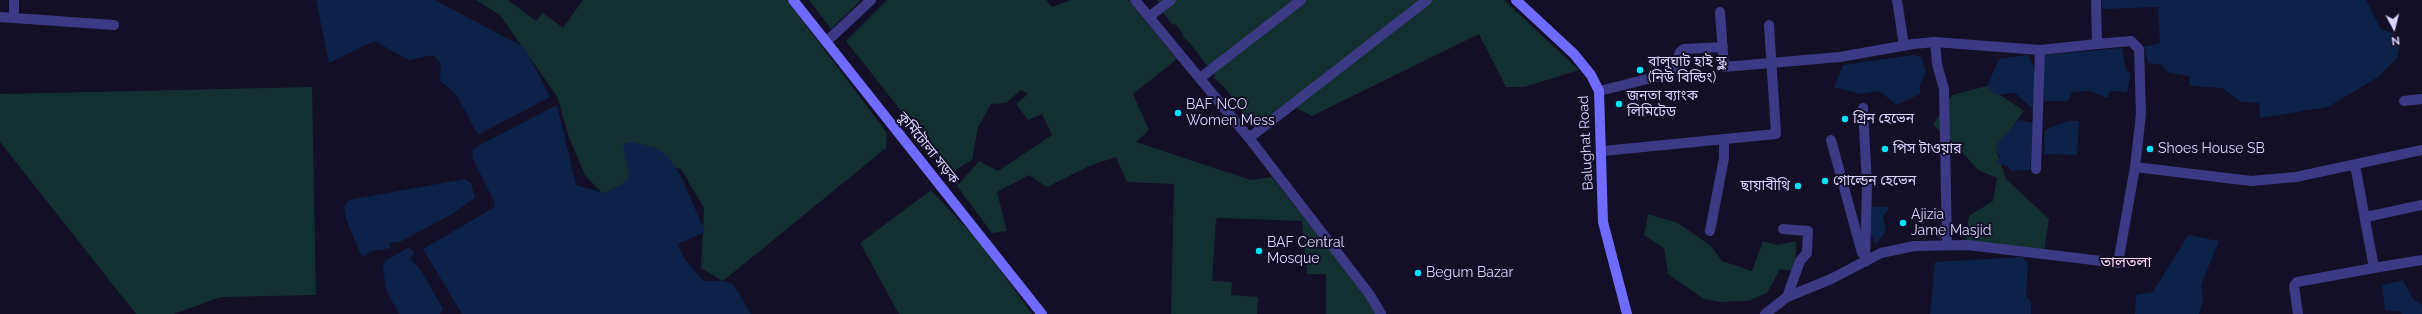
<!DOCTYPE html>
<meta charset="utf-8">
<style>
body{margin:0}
#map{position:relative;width:2422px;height:314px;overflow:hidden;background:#130f26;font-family:Raleway,sans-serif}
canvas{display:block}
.north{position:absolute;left:2374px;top:8px;width:40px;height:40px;-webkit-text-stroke:3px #130f26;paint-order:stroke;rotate:173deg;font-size:11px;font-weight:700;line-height:16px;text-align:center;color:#d9d4ff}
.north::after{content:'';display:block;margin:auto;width:14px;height:18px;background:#d9d4ff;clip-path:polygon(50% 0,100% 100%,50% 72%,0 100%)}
</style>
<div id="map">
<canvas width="2422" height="314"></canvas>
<div class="north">N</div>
</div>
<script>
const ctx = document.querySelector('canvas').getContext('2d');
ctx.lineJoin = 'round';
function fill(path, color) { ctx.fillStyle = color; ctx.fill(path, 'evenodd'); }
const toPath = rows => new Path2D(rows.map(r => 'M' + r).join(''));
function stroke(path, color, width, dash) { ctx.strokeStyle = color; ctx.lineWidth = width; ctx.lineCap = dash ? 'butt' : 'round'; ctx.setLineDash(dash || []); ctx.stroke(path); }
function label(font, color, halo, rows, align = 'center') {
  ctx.font = font + ' Raleway,"Noto Sans Bengali",sans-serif'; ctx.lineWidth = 4; ctx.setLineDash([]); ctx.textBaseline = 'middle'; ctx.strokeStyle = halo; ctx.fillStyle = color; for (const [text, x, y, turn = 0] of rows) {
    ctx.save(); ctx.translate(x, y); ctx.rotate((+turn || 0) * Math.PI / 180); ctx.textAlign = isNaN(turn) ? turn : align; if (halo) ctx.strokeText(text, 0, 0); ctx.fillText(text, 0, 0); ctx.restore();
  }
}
const green = toPath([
 [476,0,508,0,536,21,543,13,563,28,583,0,787,0,887,133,886,148,723,281,701,268,704,208,681,169,638,158,642,188,606,197,585,175,568,135,558,98,500,15],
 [809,0,861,0,831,29],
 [887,0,1046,0,1052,7,1071,0,1128,0,1177,59,1133,94,1149,130,1136,142,1251,180,1272,177,1377,311,1376,314,1326,314,1326,274,1307,274,1302,221,1218,218,1216,220,1212,281,1232,282,1231,295,1258,297,1257,314,1171,314,1174,184,1127,182,1116,157,1089,166,1047,187,1029,175,997,192,1007,231,992,233,957,186,979,161,998,171,1052,135,1042,114,1028,120,1016,104,1028,94,1021,90,1006,103,991,104,978,127,972,160,950,173,846,41],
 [1157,0,1504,0,1579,70,1524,87,1506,87,1479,34,1312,116,1287,103,1254,127,1224,87,1213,77,1215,76,1189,42,1182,36,1184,35,1175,24,1173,25,1163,13,1165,10],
 [1987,86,2024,111,1996,150,2006,179,2049,219,2044,252,1965,244,1969,216,1993,201,1997,178,1978,170,1955,144,1933,125,1952,95],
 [312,87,316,295,221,297,174,314,136,314,0,142,0,94],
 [931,190,982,245,1032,314,899,314,860,243],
 [1648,214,1678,223,1711,246,1722,261,1752,271,1763,241,1777,245,1796,241,1795,271,1780,269,1767,293,1748,301,1721,302,1704,299,1668,274,1664,248,1644,235]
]);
const water = toPath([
 [316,0,435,0,525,48,550,97,478,135,456,94,440,81,441,63,433,55,409,60,374,41,329,63],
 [2102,0,2366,0,2381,29,2392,33,2400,44,2397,58,2378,77,2328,107,2260,118,2259,103,2241,102,2222,88,2190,86,2189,76,2167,72,2162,65,2148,63,2144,47,2160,43,2158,7,2102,9],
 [2122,48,2126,70,2131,74,2127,92,2110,91,2108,98,2090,91,2072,92,2068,101,2044,101,2044,55],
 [1912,55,1921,57,1926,72,1920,85,1920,94,1897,105,1879,91,1861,94,1834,87,1843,65],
 [2028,55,2036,71,2035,105,2032,108,2015,93,1995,95,1987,86,1999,59],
 [557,105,576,185,604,193,621,185,629,178,623,144,632,142,657,148,669,158,681,176,705,232,678,244,684,258,703,281,723,281,733,284,751,314,462,314,423,249,493,208,495,203,473,159,472,151,476,147],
 [2019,120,2033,123,2030,170,2011,171,2008,166,1996,163,2000,157,1996,150,1998,143],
 [2068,121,2079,121,2077,155,2044,154,2045,130],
 [465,179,471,183,475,198,452,214,400,242,389,243,391,248,372,251,362,257,346,219,344,207,349,200],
 [1870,207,1890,207,1883,217,1886,231,1876,244,1870,231],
 [2188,235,2219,241,2201,285,2203,299,2199,314,2135,314,2136,295,2153,292],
 [410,247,415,254,410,258,422,272,443,309,440,314,399,314,386,290,383,265,386,260],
 [2022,257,2028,263,2026,296,2031,302,2031,314,1930,314,1935,262],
 [2403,280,2413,299,2422,305,2422,314,2401,314,2402,312,2385,310,2382,285]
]);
const street = toPath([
 [1135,0,1249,138,1370,295,1381,314],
 [1897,0,1904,46],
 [2096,0,2097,44,2131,41,2139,49,2141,114,2135,167],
 [1720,12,1724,67,1840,57,1913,44,1935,42,2040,50],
 [1150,16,1171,0],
 [0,17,14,18,14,0],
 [14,18,114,25],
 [826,42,871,0],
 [1935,42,1937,64,1944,89,1947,245],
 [1200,78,1301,0],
 [1599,91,1664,75,1674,68,1680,52,1684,49,1723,47],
 [2404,101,2422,99],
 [1863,108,1867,185,1865,262],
 [1249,138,1427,0],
 [1831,140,1862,253],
 [1603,151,1776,134,1769,25],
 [2355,165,2374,268,2422,260],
 [2036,169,2040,50,2097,44],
 [2366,217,2422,205],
 [1783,229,1808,231,1807,253,1800,261,1787,297],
 [1710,231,1724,158,1724,139],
 [1765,314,1787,297,1831,279,1881,253,1914,246,1968,245,2118,263,2135,167,2251,181,2296,177,2422,150],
 [2298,314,2294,286,2297,282,2374,268]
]);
const secondary = toPath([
 [793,0,1042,314],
 [1516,0,1574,54,1591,75,1599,91,1603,222,1627,314]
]);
const markers = [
 [1640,70,4,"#00e5ff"],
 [1619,104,4,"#00e5ff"],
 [1178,113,4,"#00e5ff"],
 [1845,119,4,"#00e5ff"],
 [1885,149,4,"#00e5ff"],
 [2150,149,4,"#00e5ff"],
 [1825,181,4,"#00e5ff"],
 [1798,186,4,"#00e5ff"],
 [1903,223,4,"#00e5ff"],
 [1259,251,4,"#00e5ff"],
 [1418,273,4,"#00e5ff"]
];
const poiNames = [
 ["বালুঘাট হাই স্কুল",1648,62],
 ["(নিউ বিল্ডিং)",1648,78],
 ["জনতা ব্যাংক",1627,96],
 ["লিমিটেড",1627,112],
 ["BAF NCO",1186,105],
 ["Women Mess",1186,121],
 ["গ্রিন হেভেন",1853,119],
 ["পিস টাওয়ার",1893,149],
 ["Shoes House SB",2158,149],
 ["গোল্ডেন হেভেন",1833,181],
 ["ছায়াবীথি",1790,186,"right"],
 ["Ajizia",1911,215],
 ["Jame Masjid",1911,231],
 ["BAF Central",1267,243],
 ["Mosque",1267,259],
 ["Begum Bazar",1426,273]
];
const streetNames = [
 ["Balughat Road",1586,143,-93],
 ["কুর্মিটোলা সড়ক",928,148,51]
];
const neighbourhoodNames = [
 ["তালতলা",2126,262]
];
fill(green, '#12302f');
fill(water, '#0c2248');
stroke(street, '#3d3a85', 10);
stroke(secondary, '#6f6bff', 10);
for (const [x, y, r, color] of markers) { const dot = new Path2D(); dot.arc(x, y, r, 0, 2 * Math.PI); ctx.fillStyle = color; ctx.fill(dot); stroke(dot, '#130f26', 1.5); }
label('14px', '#d9d4ff', '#130f26', poiNames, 'left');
label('14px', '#d9d4ff', '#130f26', streetNames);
label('15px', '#ffd6f0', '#130f26', neighbourhoodNames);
</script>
